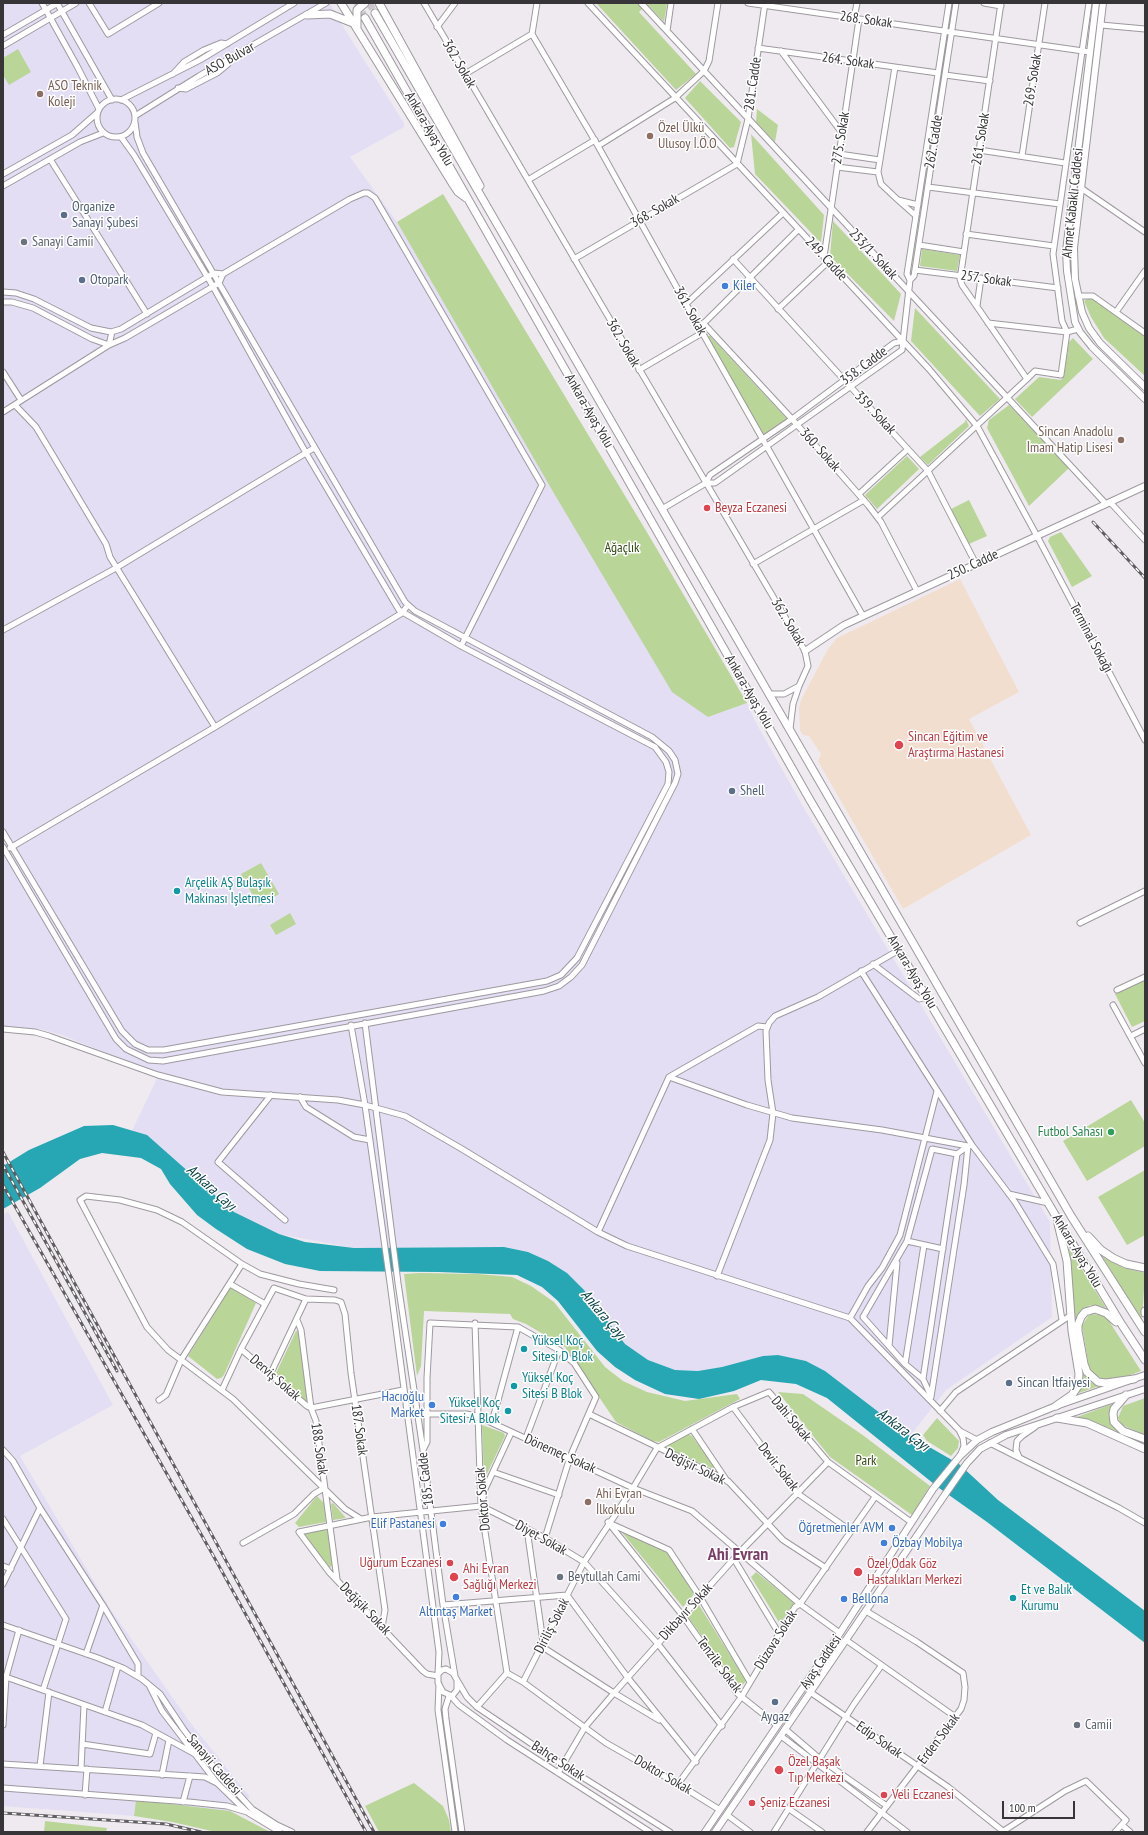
<!DOCTYPE html>
<meta charset="utf-8">
<style>
body{margin:0}
#map{position:relative;width:1148px;height:1835px;overflow:hidden;background:#efeaf0;font-family:"PT Sans Narrow",sans-serif}
canvas{display:block}
.frame{position:absolute;inset:0;border:4px solid #373538;pointer-events:none}
.scale{position:absolute;left:1002px;top:1801px;width:73px;height:18px;box-sizing:border-box;border:2px solid #373538;border-top:0;padding-left:5px;font-size:12px;line-height:14px;white-space:nowrap;color:#373538;-webkit-text-stroke:3px #fff;paint-order:stroke}
</style>
<div id="map">
<canvas width="1148" height="1835"></canvas>
<div class="frame"></div>
<div class="scale">100 m</div>
</div>
<script>
const ctx = document.querySelector('canvas').getContext('2d');
ctx.lineJoin = 'round';
function fill(path, color) { ctx.fillStyle = color; ctx.fill(path, 'evenodd'); }
const toPath = rows => new Path2D(rows.map(r => 'M' + r).join(''));
function stroke(path, color, width, dash) { ctx.strokeStyle = color; ctx.lineWidth = width; ctx.lineCap = dash ? 'butt' : 'round'; ctx.setLineDash(dash || []); ctx.stroke(path); }
function label(font, color, halo, rows, align = 'center') {
  ctx.font = font + ' "PT Sans Narrow",sans-serif'; ctx.lineWidth = 3; ctx.setLineDash([]); ctx.textBaseline = 'middle'; ctx.strokeStyle = halo; ctx.fillStyle = color; for (const [text, x, y, turn = 0] of rows) {
    ctx.save(); ctx.translate(x, y); ctx.rotate((+turn || 0) * Math.PI / 180); ctx.textAlign = isNaN(turn) ? turn : align; if (halo) ctx.strokeText(text, 0, 0); ctx.fillText(text, 0, 0); ctx.restore();
  }
}
const industrial = toPath([
 [3,3,330,3,342,25,404,123,404,127,350,157,397,222,552,490,708,717,747,703,755,721,805,810,1050,1222,1052,1317,946,1390,910,1436,825,1371,806,1361,778,1355,763,1356,722,1367,698,1371,675,1370,648,1360,625,1344,584,1290,567,1273,548,1261,528,1252,504,1247,354,1248,279,1234,234,1212,147,1136,132,1131,160,1072,116,1057,62,1035,40,1029,3,1026],
 [8,1212,113,1405,20,1456,109,1607,189,1721,250,1797,230,1811,136,1801,134,1816,3,1806,3,1215]
]);
const medical = toPath([
 [960,579,1019,692,969,719,1031,835,903,909,818,761,821,754,809,736,803,735,800,730,799,708,801,700,828,649,837,638]
]);
const green = toPath([
 [596,3,637,3,642,9,639,12,696,74,676,90],
 [646,3,667,3,664,22],
 [18,49,31,72,9,85,3,75,3,58],
 [700,81,741,122,734,147,730,148,685,98],
 [757,109,778,125,775,142,756,122],
 [751,134,824,215,821,243,755,174],
 [443,194,648,534,747,703,708,717,672,692,552,490,397,222],
 [833,221,901,294,894,321,830,256],
 [922,249,960,255,957,271,920,266],
 [1090,297,1145,336,1145,376,1104,338,1091,317,1084,301],
 [915,308,1000,399,980,416,911,341],
 [708,336,710,336,787,419,764,436,707,339],
 [1073,338,1093,359,1032,417,1015,399,1039,377,1061,380,1064,376,1069,342],
 [1009,405,1069,468,1029,506,987,428,989,420],
 [966,419,969,426,928,465,920,457,965,422],
 [907,456,919,469,877,509,865,495],
 [969,500,987,536,969,544,951,509],
 [1061,532,1092,576,1072,587,1048,541,1050,537],
 [261,863,279,894,259,906,241,874],
 [290,913,296,924,276,935,270,925],
 [1145,979,1145,1021,1132,1027,1115,994],
 [1131,1100,1145,1123,1145,1146,1087,1181,1063,1141],
 [1145,1170,1145,1235,1127,1245,1098,1197],
 [1069,1248,1106,1308,1100,1306,1090,1305,1080,1312,1074,1323],
 [1102,1256,1124,1268,1145,1273,1142,1321],
 [421,1273,478,1274,512,1277,531,1286,554,1302,605,1367,623,1381,647,1392,685,1401,737,1394,740,1399,659,1442,652,1441,616,1422,565,1347,526,1324,513,1319,510,1314,424,1311,421,1366,417,1376,404,1274],
 [231,1287,256,1303,224,1375,221,1378,217,1379,188,1356],
 [1093,1314,1104,1316,1109,1321,1141,1371,1115,1381,1104,1380,1093,1374,1089,1368,1082,1326,1088,1316],
 [299,1330,310,1402,307,1404,276,1373,296,1331],
 [1082,1369,1091,1382,1099,1386,1079,1393,1083,1378],
 [778,1392,803,1394,864,1436,930,1486,912,1515,830,1457],
 [1145,1398,1145,1435,1122,1425,1118,1418,1123,1406],
 [1112,1404,1110,1415,1121,1433,1077,1417],
 [937,1418,959,1441,958,1448,951,1456,927,1441,923,1435],
 [482,1425,504,1433,505,1436,484,1480],
 [688,1434,692,1436,718,1471,677,1453,667,1446,669,1443],
 [317,1496,324,1503,326,1522,299,1527,295,1523],
 [333,1503,346,1518,333,1520,331,1504],
 [328,1528,332,1565,330,1568,303,1533],
 [620,1530,667,1551,694,1594,683,1607],
 [756,1572,794,1603,780,1624,751,1577],
 [699,1605,746,1681,740,1688,688,1617],
 [414,1783,443,1806,449,1820,451,1832,379,1832,365,1806],
 [136,1800,230,1811,270,1832,216,1832,172,1822,134,1816],
 [45,1821,107,1828,106,1832,44,1832]
]);
const water = toPath([
 [113,1125,147,1135,234,1212,279,1234,305,1242,354,1248,504,1247,528,1252,548,1261,567,1273,584,1290,625,1344,648,1360,675,1370,698,1371,722,1367,763,1356,778,1355,806,1361,825,1371,910,1436,959,1464,998,1500,1145,1611,1145,1643,987,1522,939,1488,827,1398,796,1384,761,1380,734,1391,699,1399,665,1394,635,1380,615,1367,597,1351,558,1301,542,1287,517,1275,439,1272,320,1271,285,1264,247,1249,216,1229,197,1215,170,1184,161,1169,141,1158,102,1153,80,1159,40,1188,3,1209,3,1166,29,1150,84,1126]
]);
const highwayTunnel = toPath([
 [357,3,365,18],
 [369,3,375,13]
]);
const minor = toPath([
 [42,3,77,66,99,109],
 [57,3,112,100],
 [89,3,108,34,159,3],
 [424,3,805,651,808,666,799,686],
 [537,3,532,34,598,146,686,304,863,616],
 [588,3,929,369,977,426,1037,536,1145,740],
 [641,3,1106,504],
 [748,3,1090,52],
 [984,3,1001,6],
 [1001,3,960,279,962,285,1027,379,1035,371,1061,375,1067,332,1062,321,1053,254,1089,3],
 [854,18,857,3],
 [1101,25,1145,29],
 [437,27,455,3],
 [667,31,671,3],
 [3,35,58,3],
 [3,46,76,3],
 [758,48,938,73],
 [781,51,842,133],
 [173,74,184,62,204,50,221,43,227,44],
 [465,74,532,34],
 [945,75,990,81],
 [178,88,186,89,217,73,228,64,229,59],
 '97 118a19 19 0 1 1 38 0a19 19 0 1 1-38 0Z',
 [121,100,200,60,294,3],
 [135,116,199,76,326,3],
 [598,146,675,98,704,71,709,61,718,3],
 [979,150,1065,163],
 [839,154,880,160],
 [1022,156,1045,3],
 [50,159,147,314],
 [837,167,878,172,881,184,898,200],
 [878,172,895,67],
 [3,174,72,135,97,113],
 [528,180,595,140],
 [3,186,80,142,103,133],
 [928,187,1060,204],
 [1081,188,1145,232],
 [916,216,898,200,918,205],
 [966,234,1054,246],
 [919,245,964,252],
 [824,257,859,19],
 [574,259,737,164,748,119,765,3],
 [733,259,928,471,976,564],
 [915,270,1058,288],
 [910,280,914,276,956,3],
 [3,292,16,293,34,299,91,328,111,332,121,329,214,273,223,274],
 [1078,296,1093,296,1145,333],
 [3,302,12,302,33,308,92,339,109,345,125,338,219,283,223,274,350,199,364,193,368,193,375,198,542,485,461,646],
 [686,304,783,213],
 [977,306,981,278],
 [778,309,828,262],
 [1116,312,1145,271],
 [703,323,792,419,868,505,881,522,917,591],
 [988,323,1067,332,1078,329],
 [701,326,798,230],
 [903,341,894,343,792,419,710,475,706,483,715,483,902,350,903,341,910,280,907,274,949,3],
 [639,370,702,333],
 [3,372,21,400],
 [15,405,36,427,106,544,110,557,215,727],
 [3,412,109,345,112,332],
 [859,494,908,449],
 [1110,502,1145,540],
 [662,509,706,483],
 [878,517,1027,379],
 [753,564,864,500],
 [3,630,116,568,314,448],
 [769,694,784,694,799,686,793,704,790,729],
 [3,832,122,1031,135,1044,148,1050,164,1050,547,981,561,975,577,958,668,784,669,772,666,762,655,747,461,646,399,610,306,453,211,283,134,155,121,137],
 [3,847,116,1039,126,1049,149,1060,163,1061,544,991,559,986,571,977,582,965,675,783,678,774,675,760,669,751,652,737,415,611,405,602,143,153,137,137,135,122],
 [10,848,215,727,402,613,408,605],
 [1080,923,1145,891],
 [873,964,919,999,926,997],
 [861,971,972,1145],
 [1117,990,1145,977],
 [1113,1005,1145,1063],
 [365,1023,398,1283,423,1450,443,1605,455,1676],
 [351,1025,365,1105,390,1283,439,1652,438,1674],
 [3,1029,35,1032,49,1036,158,1075,222,1092,338,1100,365,1105,405,1116,462,1149,598,1232,627,1246,850,1318,960,1431,977,1440],
 [1131,1036,1145,1029],
 [669,1077,758,1026,767,1027],
 [271,1095,218,1162,285,1220],
 [300,1097,306,1107,354,1137,370,1140],
 [957,1154,968,1146],
 [1009,1194,1048,1203],
 [598,1232,669,1077,747,1105,792,1118,882,1130,968,1146,972,1145,1015,1202,1053,1264,1062,1320],
 [907,1241,943,1249],
 [717,1276,770,1140,773,1113,768,1080,766,1031,769,1023,775,1016,818,997,899,950],
 [230,1284,265,1304],
 [334,1290,299,1284,260,1274,242,1264,182,1222,157,1210,120,1200,86,1196,80,1200,147,1327,168,1350,233,1399,345,1509,361,1519],
 [850,1318,868,1286,882,1268,900,1235,937,1091],
 [297,1320,301,1330,311,1408,316,1421,337,1579],
 [475,1323,481,1506,507,1673,523,1682,606,1743,678,1784,720,1810],
 [889,1346,897,1263],
 [241,1349,307,1406,311,1408,403,1390],
 [905,1364,924,1245],
 [270,1375,306,1299],
 [923,1379,957,1154,932,1149,907,1241,863,1317,905,1364,923,1379,931,1396],
 [222,1390,241,1349,274,1288,306,1299,335,1300,341,1302,345,1314,351,1373,385,1610,382,1627],
 [931,1397,964,1185,968,1146],
 [159,1400,166,1395,181,1360,242,1264],
 [733,1407,797,1493,851,1531],
 [940,1411,956,1392,1071,1315],
 [417,1414,466,1414,477,1416,633,1488,692,1511,800,1604,840,1633],
 [589,1414,728,1481,783,1540,826,1568],
 [492,1422,518,1327],
 [692,1429,727,1481],
 [526,1438,559,1350],
 [990,1443,1119,1508,1145,1523],
 [3,1450,13,1461,40,1508,104,1607,138,1664,138,1676],
 [423,1450,427,1442,427,1378,430,1323,518,1327,559,1350,574,1363,596,1397,570,1457,545,1538],
 [960,1456,964,1446,963,1438,960,1432],
 [1019,1457,1016,1450,1017,1441,1022,1436,1035,1427],
 [493,1472,559,1495],
 [483,1498,485,1489,511,1433],
 [3,1519,66,1619,43,1690],
 [608,1522,683,1616,738,1694,777,1725],
 [609,1523,669,1550,700,1597,750,1682],
 [527,1529,543,1642],
 [243,1543,294,1514,314,1494,324,1488],
 [734,1559,778,1632],
 [3,1566,11,1569],
 [3,1584,40,1508],
 [443,1605,567,1595,628,1678,696,1762],
 [866,1611,917,1642,963,1673,965,1687,964,1700,961,1709,867,1832],
 [3,1625,98,1658,123,1668,142,1679,160,1694,184,1730,204,1756,252,1809,277,1825,292,1832],
 [846,1640,954,1716],
 [541,1646,614,1693,659,1720],
 [86,1654,103,1605],
 [446,1669,453,1673,457,1680,457,1690,452,1696,443,1692,438,1683,438,1674,442,1670,446,1669],
 [3,1676,142,1725,195,1754],
 [438,1676,427,1674,423,1671,329,1572,299,1532,372,1517,481,1506,545,1538,584,1562,658,1644,722,1726],
 [457,1680,467,1697,477,1707,563,1765,670,1832],
 [523,1682,584,1562,633,1488,657,1448,733,1407,769,1392,828,1462,911,1522],
 [439,1684,438,1710,455,1832],
 [149,1685,162,1711,217,1783,247,1812,280,1832],
 [810,1692,948,1787,1004,1832],
 [449,1696,445,1709,446,1719,462,1832],
 [451,1696,459,1705,507,1740,650,1832],
 [477,1707,507,1673],
 [105,1712,118,1666],
 [3,1725,6,1677,19,1630],
 [785,1729,820,1759,887,1806],
 [781,1736,907,1832],
 [82,1744,150,1754,156,1733],
 [3,1764,205,1777,217,1783],
 [40,1766,49,1692],
 [81,1769,84,1705],
 [558,1773,585,1727,614,1693,739,1553,828,1462],
 [162,1775,169,1740],
 [678,1784,742,1696,795,1607,800,1604,875,1497],
 [3,1788,189,1802,227,1806,247,1812],
 [85,1795,87,1769],
 [183,1802,190,1776],
 [789,1809,822,1832],
 [727,1815,750,1832],
 [1122,1825,1130,1832],
 [774,1832,854,1704,881,1666],
 [1002,1832,1065,1791,1086,1781,1126,1820,1115,1832]
]);
const major = toPath([
 [1096,3,1066,251,1067,271,1075,322,1080,332,1092,347,1145,399],
 [1103,3,1074,248,1075,279,1082,312,1089,328,1100,343,1145,387],
 [805,651,844,625,1145,486],
 [705,1832,840,1633,933,1489,960,1456,977,1440,992,1432,1056,1406,1145,1375],
 [715,1832,944,1496,967,1463,980,1449,1006,1435,1145,1389]
]);
const highway = toPath([
 [341,3,452,183,458,192,466,198],
 [379,3,480,186],
 [375,13,1071,1216,1145,1332],
 [307,15,330,14,353,23],
 [365,18,810,800,1057,1218,1122,1325,1145,1360],
 [357,27,357,10,365,3],
 [1088,1236,1101,1250,1113,1258,1126,1264,1145,1268],
 [1145,1311,1145,1313],
 [1116,1322,1106,1313,1095,1309,1085,1312,1081,1317,1078,1325,1078,1331,1084,1364,1087,1372,1098,1382,1106,1383,1134,1379],
 [1126,1395,1114,1409,1113,1414,1114,1422,1123,1431,1145,1439],
 [1056,1406,1072,1395,1078,1386,1079,1374,1072,1331,1067,1261,1058,1224],
 [1057,1418,1087,1423,1145,1449]
]);
const rail = toPath([
 [1093,522,1145,578],
 [3,1152,374,1832],
 [3,1165,117,1371],
 [3,1185,214,1557,366,1832],
 [3,1813,166,1824,201,1832]
]);
const markers = [
 [40,94,4,"#8d6e63"],
 [650,136,4,"#8d6e63"],
 [64,215,4,"#5c6f8a"],
 [24,242,4,"#6b7280"],
 [82,280,4,"#5c6f8a"],
 [725,286,4,"#3f7fe0"],
 [1121,440,4,"#8d6e63"],
 [707,508,4,"#e0444e"],
 [899,745,5,"#e0444e"],
 [732,791,4,"#5c6f8a"],
 [177,891,4,"#0f9aa8"],
 [1111,1132,4,"#2e9e5b"],
 [524,1349,4,"#0f9aa8"],
 [1009,1383,4,"#5c6f8a"],
 [514,1386,4,"#0f9aa8"],
 [432,1405,4,"#3f7fe0"],
 [508,1411,4,"#0f9aa8"],
 [588,1502,4,"#8d6e63"],
 [443,1524,4,"#3f7fe0"],
 [892,1528,4,"#3f7fe0"],
 [884,1543,4,"#3f7fe0"],
 [450,1563,4,"#e0444e"],
 [858,1572,5,"#e0444e"],
 [454,1577,5,"#e0444e"],
 [560,1577,4,"#6b7280"],
 [456,1597,4,"#3f7fe0"],
 [1013,1598,4,"#0f9aa8"],
 [844,1599,4,"#3f7fe0"],
 [775,1702,4,"#5c6f8a"],
 [1077,1725,4,"#6b7280"],
 [779,1770,5,"#e0444e"],
 [884,1795,4,"#e0444e"],
 [752,1803,4,"#e0444e"]
];
const streetNames = [
 ["268. Sokak",866,20,8],
 ["ASO Bulvar",230,59,-29],
 ["264. Sokak",848,61,8],
 ["362. Sokak",459,64,60],
 ["269. Sokak",1033,80,-81],
 ["281. Cadde",753,84,-82],
 ["Ankara-Ayaş Yolu",429,129,60],
 ["275. Sokak",841,138,-81],
 ["261. Sokak",981,139,-81],
 ["262. Cadde",934,142,-81],
 ["Ahmet Kabaklı Caddesi",1073,203,-84],
 ["368. Sokak",655,211,-30],
 ["253/1. Sokak",873,254,47],
 ["249. Cadde",826,259,47],
 ["257. Sokak",986,279,8],
 ["361. Sokak",690,311,61],
 ["362. Sokak",623,343,60],
 ["358. Cadde",864,366,-37],
 ["Ankara-Ayaş Yolu",589,411,60],
 ["359. Sokak",875,413,47],
 ["360. Sokak",820,450,48],
 ["250. Cadde",973,565,-25],
 ["362. Sokak",788,622,59],
 ["Terminal Sokağı",1091,638,62],
 ["Ankara-Ayaş Yolu",749,692,60],
 ["Ankara-Ayaş Yolu",912,972,59],
 ["Ankara-Ayaş Yolu",1077,1251,59],
 ["Derviş Sokak",275,1378,41],
 ["Dahi Sokak",791,1419,50],
 ["187. Sokak",359,1430,82],
 ["188. Sokak",319,1449,82],
 ["Dönemeç Sokak",560,1454,24],
 ["Değişir Sokak",695,1467,26],
 ["Devir Sokak",778,1467,52],
 ["185. Cadde",426,1479,-97],
 ["Doktor Sokak",483,1499,-95],
 ["Diyet Sokak",541,1538,29],
 ["Değişik Sokak",365,1609,46],
 ["Dikbayır Sokak",686,1612,-48],
 ["Diriliş Sokak",552,1626,-63],
 ["Düzova Sokak",776,1640,-58],
 ["Ayaş Caddesi",821,1662,-56],
 ["Tenzile Sokak",719,1665,53],
 ["Erden Sokak",939,1739,-53],
 ["Edip Sokak",879,1740,35],
 ["Bahçe Sokak",558,1761,33],
 ["Sanayii Caddesi",214,1765,49],
 ["Doktor Sokak",663,1775,30]
];
const educationNames = [
 ["ASO Teknik",48,86],
 ["Koleji",48,102],
 ["Özel Ülkü",658,128],
 ["Ulusoy İ.Ö.O",658,144],
 ["Sincan Anadolu",1113,432,"right"],
 ["İmam Hatip Lisesi",1113,448,"right"],
 ["Ahi Evran",596,1494],
 ["İlkokulu",596,1510]
];
const serviceNames = [
 ["Organize",72,207],
 ["Sanayi Şubesi",72,223],
 ["Otopark",90,280],
 ["Shell",740,791],
 ["Sincan İtfaiyesi",1017,1383],
 ["Aygaz",775,1717,"center"]
];
const worshipNames = [
 ["Sanayi Camii",32,242],
 ["Beytullah Cami",568,1577],
 ["Camii",1085,1725]
];
const shopNames = [
 ["Kiler",733,286],
 ["Hacıoğlu",424,1397,"right"],
 ["Market",424,1413,"right"],
 ["Elif Pastanesi",435,1524,"right"],
 ["Öğretmenler AVM",884,1528,"right"],
 ["Özbay Mobilya",892,1543],
 ["Bellona",852,1599],
 ["Altıntaş Market",456,1612,"center"]
];
const healthNames = [
 ["Beyza Eczanesi",715,508],
 ["Sincan Eğitim ve",908,737],
 ["Araştırma Hastanesi",908,753],
 ["Uğurum Eczanesi",442,1563,"right"],
 ["Özel Odak Göz",867,1564],
 ["Hastalıkları Merkezi",867,1580],
 ["Ahi Evran",463,1569],
 ["Sağlığı Merkezi",463,1585],
 ["Özel Başak",788,1762],
 ["Tıp Merkezi",788,1778],
 ["Veli Eczanesi",892,1795],
 ["Şeniz Eczanesi",760,1803]
];
const parkNames = [
 ["Ağaçlık",622,548],
 ["Park",866,1461]
];
const cultureNames = [
 ["Arçelik AŞ Bulaşık",185,883],
 ["Makinası İşletmesi",185,899],
 ["Yüksel Koç",532,1341],
 ["Sitesi D Blok",532,1357],
 ["Yüksel Koç",522,1378],
 ["Sitesi B Blok",522,1394],
 ["Yüksel Koç",500,1403,"right"],
 ["Sitesi A Blok",500,1419,"right"],
 ["Et ve Balık",1021,1590],
 ["Kurumu",1021,1606]
];
const leisureNames = [
 ["Futbol Sahası",1103,1132]
];
const waterNames = [
 ["Ankara Çayı",211,1188,42],
 ["Ankara Çayı",603,1315,50],
 ["Ankara Çayı",903,1430,37]
];
const districtNames = [
 ["Ahi Evran",738,1555]
];
fill(industrial, '#e3def4');
fill(medical, '#f2decf');
fill(green, '#b9d598');
fill(water, '#26a7b3');
stroke(highwayTunnel, '#cac6cb', 7, [7, 3.5]);
stroke(minor, '#9e999f', 7);
stroke(major, '#9e999f', 8);
stroke(highway, '#9e999f', 9);
stroke(minor, '#fff', 5);
stroke(major, '#fff', 6);
stroke(highway, '#fff', 7);
stroke(rail, '#615e62', 3);
stroke(rail, '#fff', 1.5, [4.5]);
for (const [x, y, r, color] of markers) { const dot = new Path2D(); dot.arc(x, y, r, 0, 2 * Math.PI); ctx.fillStyle = color; ctx.fill(dot); stroke(dot, '#fff', 1.5); }
label('14px', '#373538', '#fff', streetNames);
label('14px', '#785e54', '#fff', educationNames, 'left');
label('14px', '#4e5e75', '#fff', serviceNames, 'left');
label('14px', '#5b616d', '#fff', worshipNames, 'left');
label('14px', '#366cbe', '#fff', shopNames, 'left');
label('14px', '#be3a42', '#fff', healthNames, 'left');
label('14px', '#334813', '#fff', parkNames);
label('14px', '#0d838f', '#fff', cultureNames, 'left');
label('14px', '#27864d', '#fff', leisureNames, 'right');
label('italic 15px', '#094146', '#fff', waterNames);
label('bold 18px', '#7a3e68', '#fff', districtNames);
</script>
